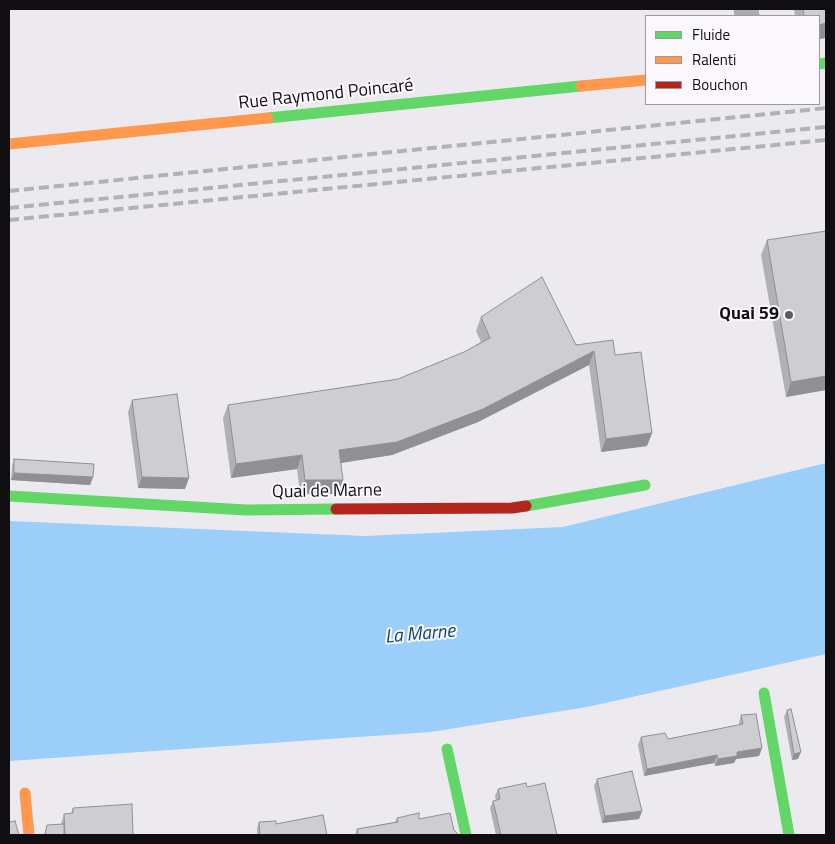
<!DOCTYPE html>
<meta charset="utf-8">
<style>
body{margin:0}
#map{position:relative;width:835px;height:844px;overflow:hidden;background:#edeaef;font-family:"Titillium Web",sans-serif}
canvas{display:block}
.frame{position:absolute;inset:0;border:10px solid #100e11;pointer-events:none}
.legend{position:absolute;left:645px;top:15px;width:175px;height:90px;box-sizing:border-box;background:#faf7fd;border:1px solid #9c9a9f;margin:0;padding:6px 9px;list-style:none;font-size:15px;color:#100e11}
.legend li{display:flex;align-items:center;gap:10px;height:25px}
.legend b{width:25px;border:1px solid #9c9a9f}
</style>
<div id="map">
<canvas width="835" height="844"></canvas>
<div class="frame"></div>
<ul class="legend">
<li><b style="height:6px;background:#63d668"></b>Fluide</li>
<li><b style="height:6px;background:#ff974d"></b>Ralenti</li>
<li><b style="height:6px;background:#b3261e"></b>Bouchon</li>
</ul>
</div>
<script>
const ctx = document.querySelector('canvas').getContext('2d');
ctx.lineJoin = 'round';
function fill(path, color) { ctx.fillStyle = color; ctx.fill(path, 'evenodd'); }
const toPath = rows => new Path2D(rows.map(r => 'M' + r).join(''));
function stroke(path, color, width, dash) { ctx.strokeStyle = color; ctx.lineWidth = width; ctx.lineCap = dash ? 'butt' : 'round'; ctx.setLineDash(dash || []); ctx.stroke(path); }
function label(font, color, halo, rows, align = 'center') {
  ctx.font = font + ' "Titillium Web",sans-serif'; ctx.lineWidth = 4; ctx.setLineDash([]); ctx.textBaseline = 'middle'; ctx.strokeStyle = halo; ctx.fillStyle = color; for (const [text, x, y, turn = 0] of rows) {
    ctx.save(); ctx.translate(x, y); ctx.rotate((+turn || 0) * Math.PI / 180); ctx.textAlign = isNaN(turn) ? turn : align; if (halo) ctx.strokeText(text, 0, 0); ctx.fillText(text, 0, 0); ctx.restore();
  }
}
const water = toPath([
 [826,463,826,654,587,707,431,732,9,761,9,521,365,536,563,527]
]);
const street = toPath([
 [746,9,747,16]
]);
const fast = toPath([
 [819,64,826,63],
 [268,118,581,86],
 [9,496,246,510,336,509],
 [526,506,645,485],
 [764,693,789,835],
 [447,749,466,835]
]);
const slow = toPath([
 [581,86,646,80],
 [9,144,268,118],
 [25,793,29,835]
]);
const jam = toPath([
 [336,509,512,508,526,506]
]);
const rail = toPath([
 [9,191,826,108],
 [9,208,826,127],
 [9,220,826,140]
]);
const wall = toPath([
 [794,9,826,9,826,38,819,39,819,16,795,16],
 [767,240,826,390,786,397,761,255],
 [481,317,615,355,652,433,647,446,601,452,589,365,478,422,392,455,341,463,338,494,300,494,297,469,231,478,223,418,228,405,398,379,464,352,481,342,476,331],
 [132,400,185,489,138,488,128,412],
 [14,459,93,477,90,485,11,480,12,466],
 [787,710,798,759,792,760,784,717],
 [741,715,762,748,759,756,736,759,734,763,715,766,714,763,644,776,638,745,641,737,668,739,739,725,739,723],
 [597,779,642,811,639,819,602,823,594,786],
 [527,787,557,835,496,835,490,808,493,801,496,800,495,796,498,789],
 [73,808,133,835,44,835,47,825,61,824,64,814,71,814],
 [397,818,419,819,454,830,459,835,355,835,357,829,395,822],
 [259,822,276,824,327,835,257,835,257,828]
]);
const shadedWall = toPath([
 [826,23,826,38,819,39,819,25],
 [594,351,589,365,478,422,392,455,334,464,339,450],
 [826,376,826,390,786,397,791,382],
 [652,433,647,446,601,452,606,439],
 [302,455,297,469,231,478,236,464],
 [14,473,93,477,90,485,11,480],
 [142,477,189,478,185,489,138,488],
 [305,480,343,480,338,494,300,494],
 [762,748,759,756,736,759,734,763,715,766,718,759,737,752],
 [801,752,798,759,792,760,794,754],
 [717,755,714,763,644,776,647,769],
 [642,811,639,819,602,823,605,816]
]);
const building = toPath([
 [803,9,826,9,826,23,819,25,819,16,804,16,803,9],
 [826,231,826,376,791,382,767,240,826,231],
 [542,277,576,345,613,340,615,355,641,352,652,433,606,439,594,351,483,409,397,442,339,450,343,480,305,480,302,455,236,464,228,405,398,379,464,352,490,338,481,317,542,277],
 [177,394,189,478,142,477,132,400,177,394],
 [14,459,94,464,93,477,14,473,14,459],
 [791,709,801,752,794,754,787,710,791,709],
 [756,714,762,748,737,752,737,756,718,759,717,755,647,769,641,737,665,733,668,739,743,724,741,715,756,714],
 [632,771,642,811,605,816,597,779,632,771],
 [526,783,527,787,545,783,557,835,501,835,493,801,500,799,498,789,526,783],
 [132,804,133,835,65,835,64,814,73,813,73,808,132,804],
 [419,813,419,819,450,813,454,830,459,835,358,835,357,829,398,822,397,818,419,813],
 [323,815,327,835,260,835,259,822,276,821,276,824,323,815],
 [15,821,19,835,9,835,9,822,15,821],
 [64,824,64,835,45,835,47,825,64,824]
]);
const markers = [
 [789,315,5,"#5d5b5f"]
];
const streetNames = [
 ["Rue Raymond Poincaré",326,95,-6],
 ["Quai de Marne",327,492,-1]
];
const poiNames = [
 ["Quai 59",779,315]
];
const waterNames = [
 ["La Marne",420,635,-5]
];
fill(water, '#9bcef9');
stroke(street, '#acabad', 25);
stroke(fast, '#63d668', 11);
stroke(slow, '#ff974d', 11);
stroke(jam, '#b3261e', 11);
stroke(rail, '#b2b1b4', 4, [10, 5]);
fill(wall, '#b1b0b3');
fill(shadedWall, '#909092');
fill(building, '#cecdd0');
stroke(building, '#909092', 1);
for (const [x, y, r, color] of markers) { const dot = new Path2D(); dot.arc(x, y, r, 0, 2 * Math.PI); ctx.fillStyle = color; ctx.fill(dot); stroke(dot, '#faf7fd', 2); }
label('18px', '#100e11', '#faf7fd', streetNames);
label('bold 18px', '#100e11', '#faf7fd', poiNames, 'right');
label('italic 19px', '#09446a', '#faf7fd', waterNames);
</script>
